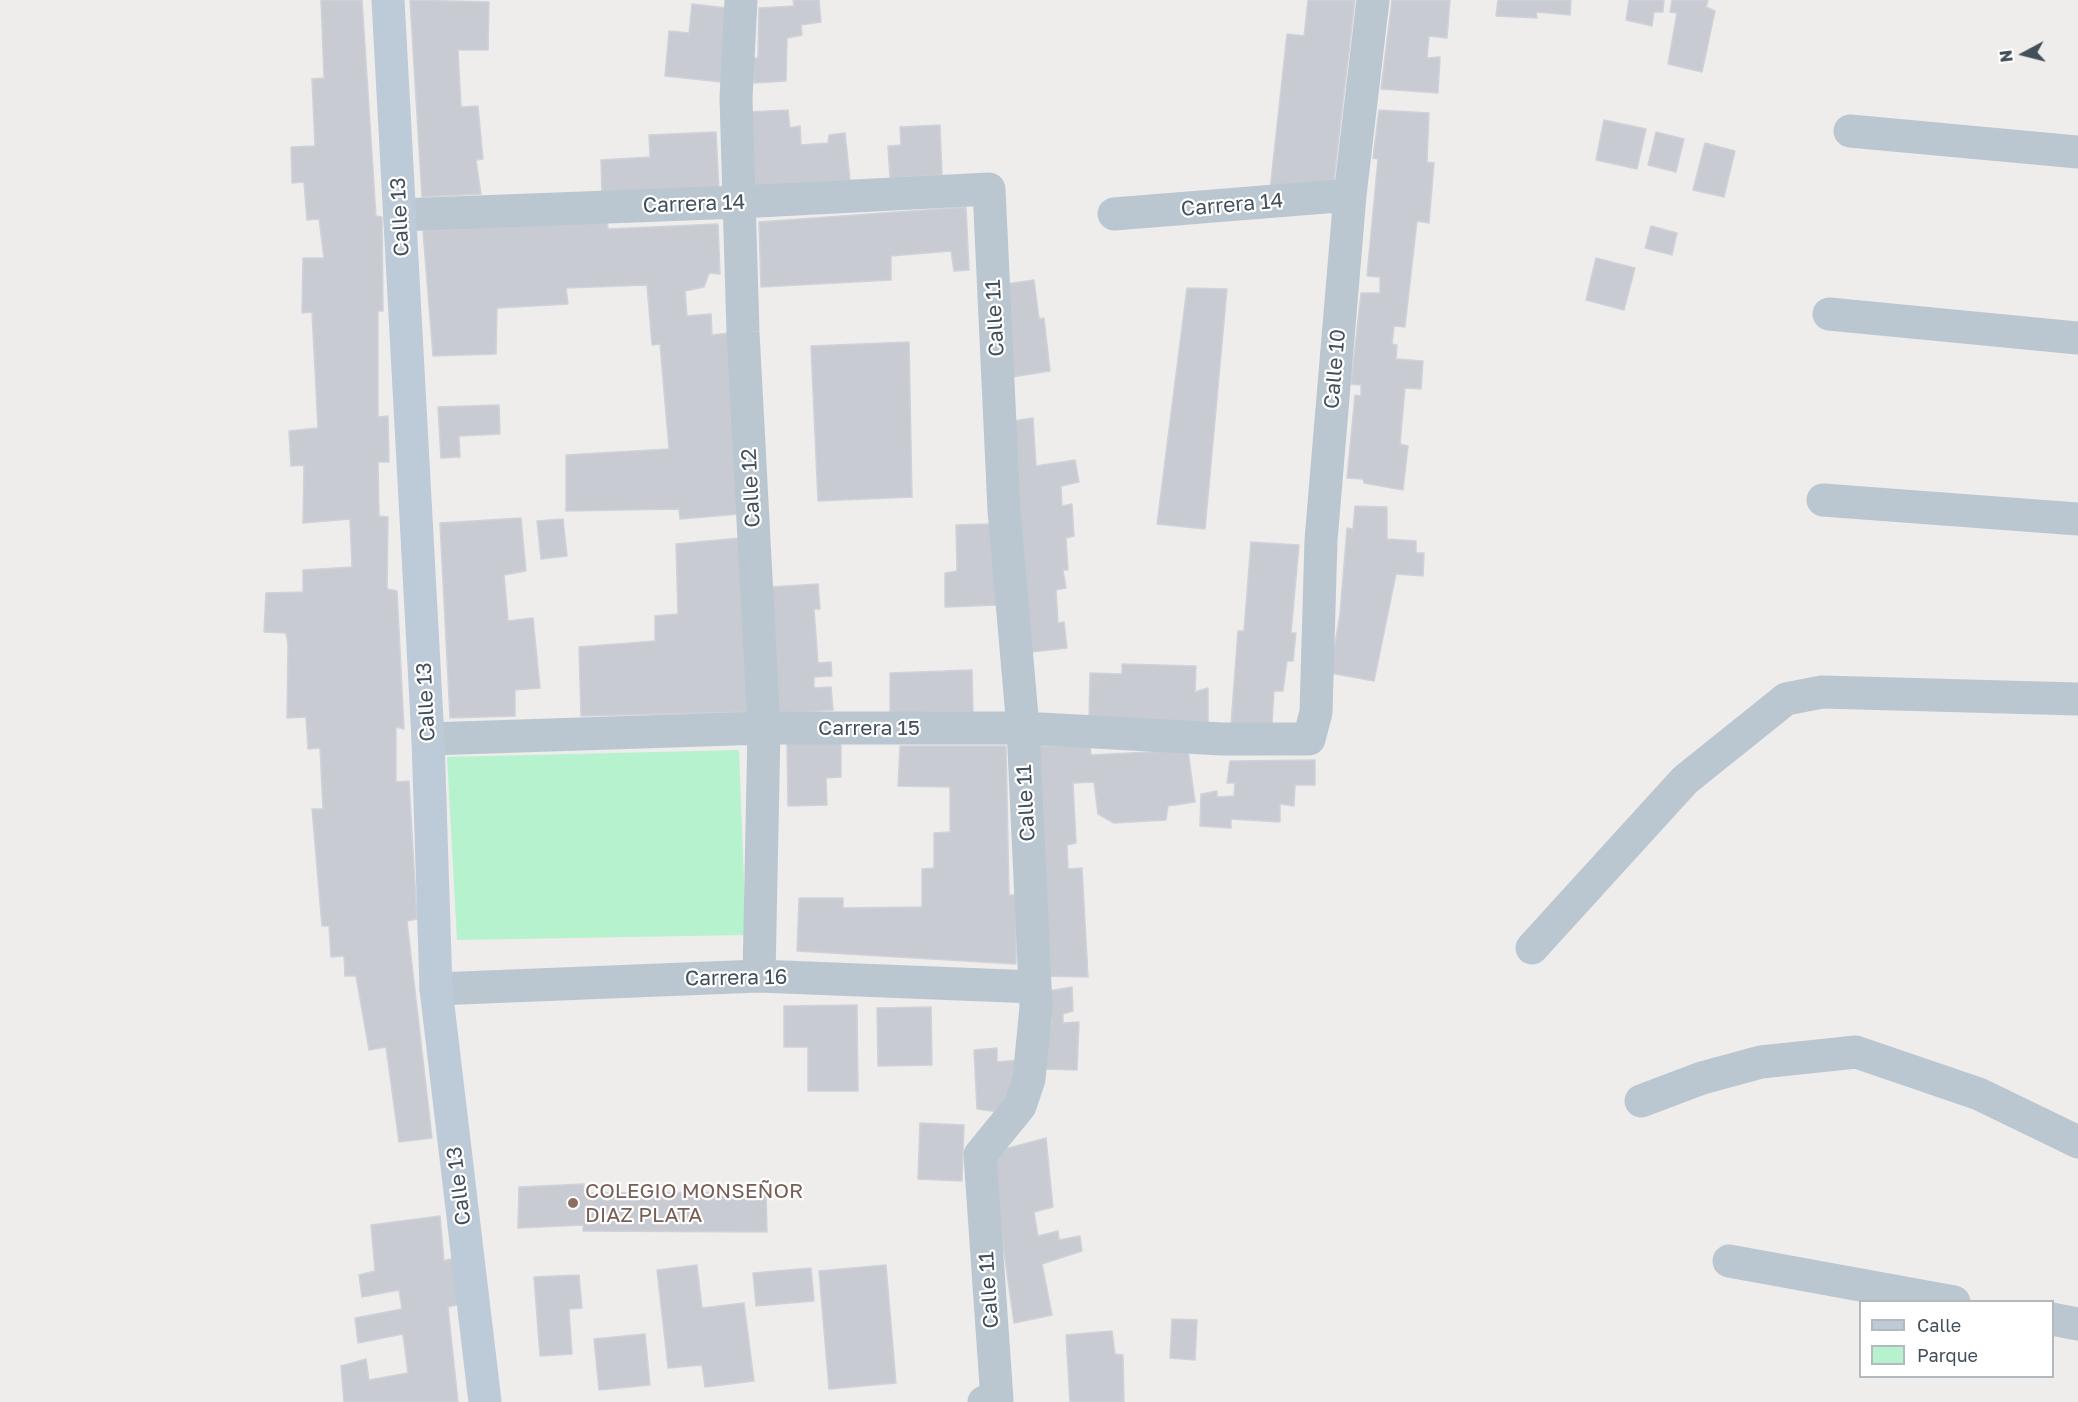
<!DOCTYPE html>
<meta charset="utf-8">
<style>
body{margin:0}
#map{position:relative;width:2078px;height:1402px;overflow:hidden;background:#efecec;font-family:"Golos Text",sans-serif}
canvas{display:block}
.legend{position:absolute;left:1859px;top:1300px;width:195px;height:78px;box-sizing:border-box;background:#fff;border:2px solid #b4b9bd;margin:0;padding:8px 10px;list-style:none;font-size:18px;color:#43505b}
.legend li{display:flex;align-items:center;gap:12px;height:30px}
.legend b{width:30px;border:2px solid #b4b9bd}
.north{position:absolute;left:1994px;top:24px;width:60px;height:60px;-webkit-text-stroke:4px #fff;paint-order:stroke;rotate:263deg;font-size:16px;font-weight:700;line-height:24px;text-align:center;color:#43505b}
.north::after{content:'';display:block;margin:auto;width:21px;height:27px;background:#43505b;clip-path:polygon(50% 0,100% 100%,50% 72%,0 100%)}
</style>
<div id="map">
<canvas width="2078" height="1402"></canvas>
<ul class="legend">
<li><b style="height:8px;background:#bdcad7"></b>Calle</li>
<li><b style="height:16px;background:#b6f2cd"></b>Parque</li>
</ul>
<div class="north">N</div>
</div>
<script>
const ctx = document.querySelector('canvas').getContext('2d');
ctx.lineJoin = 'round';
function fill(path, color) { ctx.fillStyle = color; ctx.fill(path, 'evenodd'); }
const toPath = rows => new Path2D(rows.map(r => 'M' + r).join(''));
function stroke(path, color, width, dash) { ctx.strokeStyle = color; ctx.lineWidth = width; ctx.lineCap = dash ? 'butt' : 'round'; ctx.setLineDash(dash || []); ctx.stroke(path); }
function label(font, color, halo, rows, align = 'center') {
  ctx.font = font + ' "Golos Text",sans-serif'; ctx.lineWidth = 4.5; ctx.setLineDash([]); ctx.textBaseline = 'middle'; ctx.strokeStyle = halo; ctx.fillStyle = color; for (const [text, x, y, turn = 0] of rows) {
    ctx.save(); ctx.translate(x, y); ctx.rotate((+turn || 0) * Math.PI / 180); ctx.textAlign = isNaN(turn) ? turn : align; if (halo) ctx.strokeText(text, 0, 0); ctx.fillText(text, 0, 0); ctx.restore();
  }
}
const green = toPath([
 [739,750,746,935,457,940,447,757]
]);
const building = toPath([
 [321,0,362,0,376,216,382,217,383,311,378,311,378,417,388,416,389,462,378,462,379,516,388,517,387,589,397,591,404,729,396,727,396,782,409,781,417,919,407,921,432,1138,399,1142,386,1047,369,1050,356,976,345,976,344,956,331,957,329,926,322,926,312,809,323,809,320,748,308,749,306,717,287,718,288,644,286,633,264,632,266,593,303,592,303,570,352,567,350,519,303,523,304,465,291,466,289,431,318,428,312,312,302,313,303,258,324,258,319,219,307,220,304,182,292,183,291,147,315,146,312,79,324,78,321,0],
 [410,0,489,2,488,50,458,50,461,107,478,106,483,159,476,160,481,194,422,197,410,0],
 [793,0,819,0,821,22,801,25,802,35,787,38,786,81,754,83,753,58,758,58,759,8,794,6,793,0],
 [1308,0,1355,0,1332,197,1270,190,1287,34,1304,36,1308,0],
 [1392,0,1450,0,1447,38,1429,36,1427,58,1440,57,1438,93,1381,89,1392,0],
 [1498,0,1571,0,1570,15,1536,12,1537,18,1496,16,1498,0],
 [1629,0,1664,0,1663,12,1654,12,1652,26,1626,20,1629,0],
 [1672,0,1708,0,1706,7,1715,11,1702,72,1668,64,1677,13,1670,12,1672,0],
 [692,4,736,9,722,82,665,76,669,31,689,33,692,4],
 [788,110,790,128,800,126,801,145,828,143,829,135,845,133,850,180,752,186,749,112,788,110],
 [1379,110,1429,113,1427,162,1434,163,1429,223,1417,221,1405,327,1394,326,1392,344,1397,345,1396,359,1423,361,1421,389,1405,388,1400,444,1408,446,1403,490,1364,483,1363,479,1347,478,1355,395,1361,396,1361,385,1351,384,1361,293,1380,293,1380,277,1367,276,1378,159,1373,158,1379,110],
 [1604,120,1646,129,1637,169,1596,160,1604,120],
 [940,125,942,175,890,178,888,146,901,145,900,127,940,125],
 [716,132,719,190,602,195,601,160,650,157,649,135,716,132],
 [1656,132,1684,139,1676,172,1648,165,1656,132],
 [1705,143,1735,151,1724,197,1693,190,1705,143],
 [966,207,969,270,954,271,951,251,891,256,891,280,761,287,759,222,966,207],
 [607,220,608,229,718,224,720,274,709,273,704,287,685,291,687,316,711,314,712,335,729,333,740,514,680,519,679,509,566,511,566,455,669,449,660,344,652,345,647,285,566,288,568,304,497,308,496,354,433,356,423,231,607,220],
 [1651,226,1677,233,1672,255,1645,248,1651,226],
 [1596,258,1635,268,1624,310,1586,300,1596,258],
 [1034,280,1039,319,1044,318,1050,371,1012,377,1006,284,1034,280],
 [1187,288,1227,289,1205,529,1157,524,1187,288],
 [909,342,912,497,818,501,811,346,909,342],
 [499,405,500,434,459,436,460,457,441,458,438,407,499,405],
 [1033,418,1036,466,1075,460,1079,482,1061,486,1062,506,1072,504,1074,536,1066,538,1068,570,1063,570,1066,588,1056,590,1058,623,1064,622,1067,648,1031,652,1013,421,1033,418],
 [1355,506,1387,507,1387,539,1416,541,1416,553,1424,553,1423,576,1396,574,1374,681,1330,673,1340,614,1347,528,1353,529,1355,506],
 [521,518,526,571,504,575,508,621,533,618,540,688,515,690,515,716,450,718,440,523,521,518],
 [563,519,567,556,541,559,537,521,563,519],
 [992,524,998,605,945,607,945,573,957,571,956,525,992,524],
 [740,538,750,712,581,716,579,647,655,641,655,616,678,614,676,544,740,538],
 [1251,542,1299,545,1291,633,1296,633,1293,661,1287,661,1283,691,1274,691,1272,724,1231,724,1238,631,1244,631,1251,542],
 [818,584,820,609,814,609,818,663,831,662,832,676,814,677,814,688,831,687,833,710,778,713,770,587,818,584],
 [1122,664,1196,666,1195,692,1208,688,1208,724,1089,721,1090,673,1122,674,1122,664],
 [972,670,973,712,890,713,890,673,972,670],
 [841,738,841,777,826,778,827,805,788,806,787,740,841,738],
 [900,746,1006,746,1009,895,1016,895,1016,964,797,951,799,898,843,898,843,908,922,907,922,869,934,868,934,833,950,832,950,787,898,786,900,746],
 [1038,746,1090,746,1091,755,1188,750,1195,802,1168,806,1166,820,1114,823,1098,814,1094,782,1073,783,1076,843,1067,845,1068,869,1082,868,1088,977,1043,976,1038,746],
 [1315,760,1315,785,1295,785,1294,806,1280,804,1280,822,1231,819,1231,828,1200,826,1201,794,1217,791,1217,797,1234,796,1235,783,1227,783,1230,761,1315,760],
 [1072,987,1073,1011,1063,1014,1063,1023,1079,1022,1077,1070,1044,1069,1045,1025,1052,1024,1049,991,1072,987],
 [857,1005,858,1091,808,1091,808,1047,784,1047,784,1006,857,1005],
 [931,1007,932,1065,878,1066,877,1008,931,1007],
 [997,1048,997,1062,1019,1060,1012,1095,999,1112,977,1109,974,1050,997,1048],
 [920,1123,964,1125,962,1181,918,1179,920,1123],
 [1046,1138,1053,1207,1034,1212,1038,1236,1058,1231,1059,1240,1080,1236,1082,1251,1042,1264,1052,1315,1014,1323,990,1153,1046,1138],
 [584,1184,584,1193,766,1192,767,1232,583,1231,583,1225,518,1228,519,1187,584,1184],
 [440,1216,444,1261,457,1257,461,1304,448,1307,458,1402,344,1402,341,1366,366,1359,369,1380,408,1373,403,1334,358,1343,355,1318,402,1309,399,1290,362,1297,359,1275,375,1271,371,1225,440,1216],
 [697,1265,702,1308,744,1303,754,1381,705,1387,702,1365,668,1368,657,1270,697,1265],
 [886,1265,896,1383,829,1389,819,1271,886,1265],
 [811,1268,814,1301,756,1306,753,1273,811,1268],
 [579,1275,582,1308,569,1309,572,1354,540,1356,534,1277,579,1275],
 [1172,1319,1197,1320,1195,1360,1170,1358,1172,1319],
 [1112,1331,1115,1354,1123,1355,1124,1402,1070,1402,1066,1335,1112,1331],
 [645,1334,650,1385,599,1390,594,1339,645,1334]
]);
const street = toPath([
 [741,0,736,98,743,332,764,728,759,976],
 [1850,131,2078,152],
 [1114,214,1350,195],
 [400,215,739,202,989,189,1004,510,1023,728,1036,1007,1029,1079,1020,1106,980,1155,997,1400,984,1402],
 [1829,314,2078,338],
 [1823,500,2078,519],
 [428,739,764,728,1023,728,1222,739,1309,739,1316,712,1321,540,1350,195,1373,0],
 [1532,948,1685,780,1786,699,1822,692,2078,699],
 [436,989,759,976,1035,987],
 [1641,1101,1702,1078,1761,1062,1856,1052,1979,1094,2078,1142],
 [1729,1261,1954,1302],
 [2052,1319,2078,1324]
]);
const secondary = toPath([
 [388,0,428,739,436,989,485,1402]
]);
const markers = [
 [573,1203,6,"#8d6e63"]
];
const streetNames = [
 ["Carrera 14",694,204,-2],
 ["Carrera 14",1232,205,-5],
 ["Calle 13",400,217,-93],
 ["Calle 11",995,318,-93],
 ["Calle 10",1335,369,-85],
 ["Calle 12",751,488,-93],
 ["Calle 13",426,702,-93],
 ["Carrera 15",869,728],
 ["Calle 11",1026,803,-93],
 ["Carrera 16",736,978,-1],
 ["Calle 13",459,1186,-97],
 ["Calle 11",989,1290,-94]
];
const educationNames = [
 ["COLEGIO MONSEÑOR",585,1191],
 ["DIAZ PLATA",585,1215]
];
fill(green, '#b6f2cd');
fill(building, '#c8cbd2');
stroke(building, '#d0d2d9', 1.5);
stroke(street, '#bbc7d0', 33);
stroke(secondary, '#bdcad7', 33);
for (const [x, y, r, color] of markers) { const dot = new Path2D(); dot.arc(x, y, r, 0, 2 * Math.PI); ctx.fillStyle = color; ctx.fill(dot); stroke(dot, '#fff', 2); }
label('21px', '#43505b', '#fff', streetNames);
label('21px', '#785e54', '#fff', educationNames, 'left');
</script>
